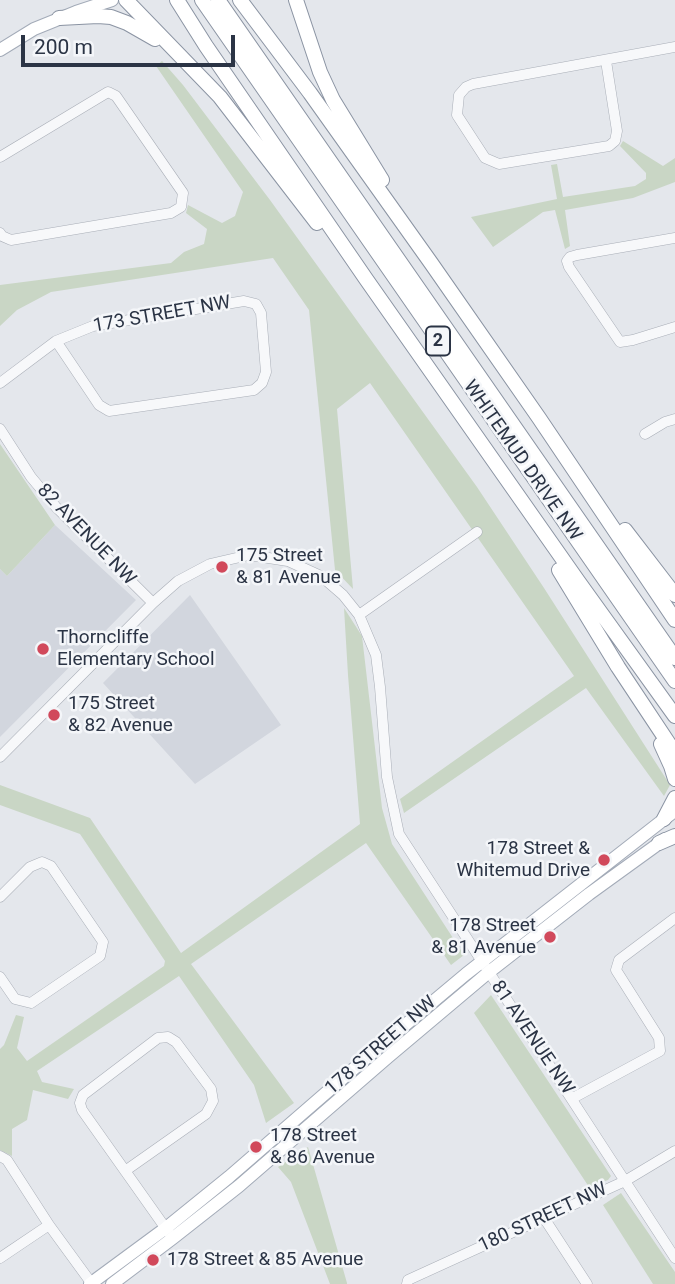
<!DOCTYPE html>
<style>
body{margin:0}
#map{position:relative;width:675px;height:1284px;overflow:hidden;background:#e4e7ec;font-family:Roboto,sans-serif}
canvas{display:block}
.scale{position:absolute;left:21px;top:35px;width:214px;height:32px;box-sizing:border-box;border:4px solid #2b3445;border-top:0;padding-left:9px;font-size:21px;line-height:24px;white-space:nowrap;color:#2b3445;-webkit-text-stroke:5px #f4f6f9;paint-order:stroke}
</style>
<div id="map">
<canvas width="675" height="1284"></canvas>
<div class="scale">200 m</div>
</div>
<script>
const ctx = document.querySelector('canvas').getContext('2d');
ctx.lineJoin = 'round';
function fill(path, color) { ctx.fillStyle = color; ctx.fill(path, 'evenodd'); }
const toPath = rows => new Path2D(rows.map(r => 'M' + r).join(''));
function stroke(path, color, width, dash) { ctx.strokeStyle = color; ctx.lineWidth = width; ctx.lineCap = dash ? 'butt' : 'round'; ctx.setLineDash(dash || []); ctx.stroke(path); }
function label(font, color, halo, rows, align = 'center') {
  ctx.font = font + ' Roboto,sans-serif'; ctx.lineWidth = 5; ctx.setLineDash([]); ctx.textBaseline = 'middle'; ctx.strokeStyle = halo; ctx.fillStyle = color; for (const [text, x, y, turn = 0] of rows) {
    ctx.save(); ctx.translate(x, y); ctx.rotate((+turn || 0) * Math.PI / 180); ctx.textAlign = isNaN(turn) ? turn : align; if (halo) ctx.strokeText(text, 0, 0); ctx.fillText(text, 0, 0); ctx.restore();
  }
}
const built = toPath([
 [55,525,136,600,0,737,0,569,7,576],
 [190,595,281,725,195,784,103,683]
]);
const green = toPath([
 [162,61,183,85,270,200,477,487,544,588,670,785,664,796,586,688,404,813,400,799,574,676,370,383,337,409,353,589,335,570,309,310,273,258,51,292,17,310,0,326,0,285,171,263,184,252,204,244,207,229,186,213,188,205,222,223,235,216,243,192,156,66],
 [623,141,663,166,675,158,675,182,633,198,565,210,570,246,565,249,555,210,543,212,493,247,471,217,557,199,551,165,557,164,563,197,635,186,646,179,646,173,620,146],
 [0,444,55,525,7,576,0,569],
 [344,608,362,636,382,808,392,844,464,955,451,965,366,843,191,964,294,1103,266,1123,254,1085,179,976,37,1071,42,1082,74,1089,68,1099,33,1090,27,1120,12,1129,12,1156,0,1150,0,1049,4,1045,16,1015,24,1017,17,1048,27,1061,164,966,165,961,80,834,0,805,0,785,90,818,181,953,360,824,348,675],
 [491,995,611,1176,608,1180,589,1187,474,1013],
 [308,1147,347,1283,347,1284,330,1284,291,1182,278,1167],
 [621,1193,675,1272,675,1284,653,1284,603,1205]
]);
const minor = toPath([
 [606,61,617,131,615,141,609,146,499,164,485,158,457,115,459,95,466,87,473,84,675,47],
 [0,157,108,92,116,96,183,193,181,207,171,213,11,240,2,236,0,233],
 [675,238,577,255,570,257,567,261,569,267,620,342,633,340,675,327],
 [0,383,56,341,93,326,244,301,256,304,261,313,266,372,262,383,254,390,109,411,99,405,56,341],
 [0,429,31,477,56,507,153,603],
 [645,434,665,422,675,419],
 [359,615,477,532],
 [0,757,153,603,178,581,210,564,249,555,288,561,321,576,343,595,359,615,376,655,380,687,387,777,399,834,675,1258],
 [0,897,30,867,42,862,51,866,103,942,100,956,31,1003,15,999,0,977],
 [573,1098,660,1051,659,1038,616,970,619,960,675,918],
 [0,1156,7,1160,49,1225,92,1284],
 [125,1171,206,1114,213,1101,211,1089,176,1042,168,1037,158,1038,83,1095,80,1103,82,1110,169,1233],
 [544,1218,587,1284],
 [0,1258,49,1225],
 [407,1284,408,1280,625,1181,675,1151]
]);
const major = toPath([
 [0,50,34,29,76,12,112,0],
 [90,1284,166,1228,229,1177,380,1046,466,974,672,813],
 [112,1284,173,1238,239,1186,388,1057,489,972,589,894,665,839]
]);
const highway = toPath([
 [126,0,220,97,317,223],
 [177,0,206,46,366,279,578,581,675,716],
 [202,0,675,681],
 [218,0,675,658],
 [240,0,310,93,431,263,539,418,675,620],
 [296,0,320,72,333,100,382,180],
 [59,18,98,16,111,17,127,23,155,39],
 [625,530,675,595],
 [559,570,618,667,675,753],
 [661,744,671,766,675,779],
 [664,819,675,798],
 [659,843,675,836]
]);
const markers = [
 [222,567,7,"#d1495b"],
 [43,649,7,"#d1495b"],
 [54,715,7,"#d1495b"],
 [604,860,7,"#d1495b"],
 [550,937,7,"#d1495b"],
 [256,1147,7,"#d1495b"],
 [153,1260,7,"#d1495b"]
];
const shields = [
 [438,341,24]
];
const shieldNames = [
 ["2",438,341]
];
const streetNames = [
 ["173 STREET NW",162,315,-10],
 ["WHITEMUD DRIVE NW",522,461,55],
 ["82 AVENUE NW",86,535,46],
 ["81 AVENUE NW",532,1038,56],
 ["178 STREET NW",381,1046,-41],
 ["180 STREET NW",543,1218,-25]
];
const poiNames = [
 ["175 Street",236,556],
 ["& 81 Avenue",236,578],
 ["Thorncliffe",57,638],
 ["Elementary School",57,660],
 ["175 Street",68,704],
 ["& 82 Avenue",68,726],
 ["178 Street &",590,849,"right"],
 ["Whitemud Drive",590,871,"right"],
 ["178 Street",536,926,"right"],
 ["& 81 Avenue",536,948,"right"],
 ["178 Street",270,1136],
 ["& 86 Avenue",270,1158],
 ["178 Street & 85 Avenue",167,1260]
];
fill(built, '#d2d6de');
fill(green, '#c9d6c5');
stroke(minor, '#a9aeb7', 11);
stroke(major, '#a3abb8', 14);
stroke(highway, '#8b94a3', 16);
stroke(minor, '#f7f8fa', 10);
stroke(major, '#fff', 12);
stroke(highway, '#fff', 14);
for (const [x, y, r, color] of markers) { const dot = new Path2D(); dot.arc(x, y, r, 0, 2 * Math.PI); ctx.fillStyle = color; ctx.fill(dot); stroke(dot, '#f4f6f9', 2.5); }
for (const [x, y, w] of shields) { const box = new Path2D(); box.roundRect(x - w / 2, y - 14.5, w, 29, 5); ctx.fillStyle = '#f4f6f9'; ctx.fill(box); stroke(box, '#2b3445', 2); }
label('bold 18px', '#2b3445', null, shieldNames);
label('19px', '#2b3445', '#f4f6f9', streetNames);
label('19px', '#2b3445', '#f4f6f9', poiNames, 'left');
</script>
